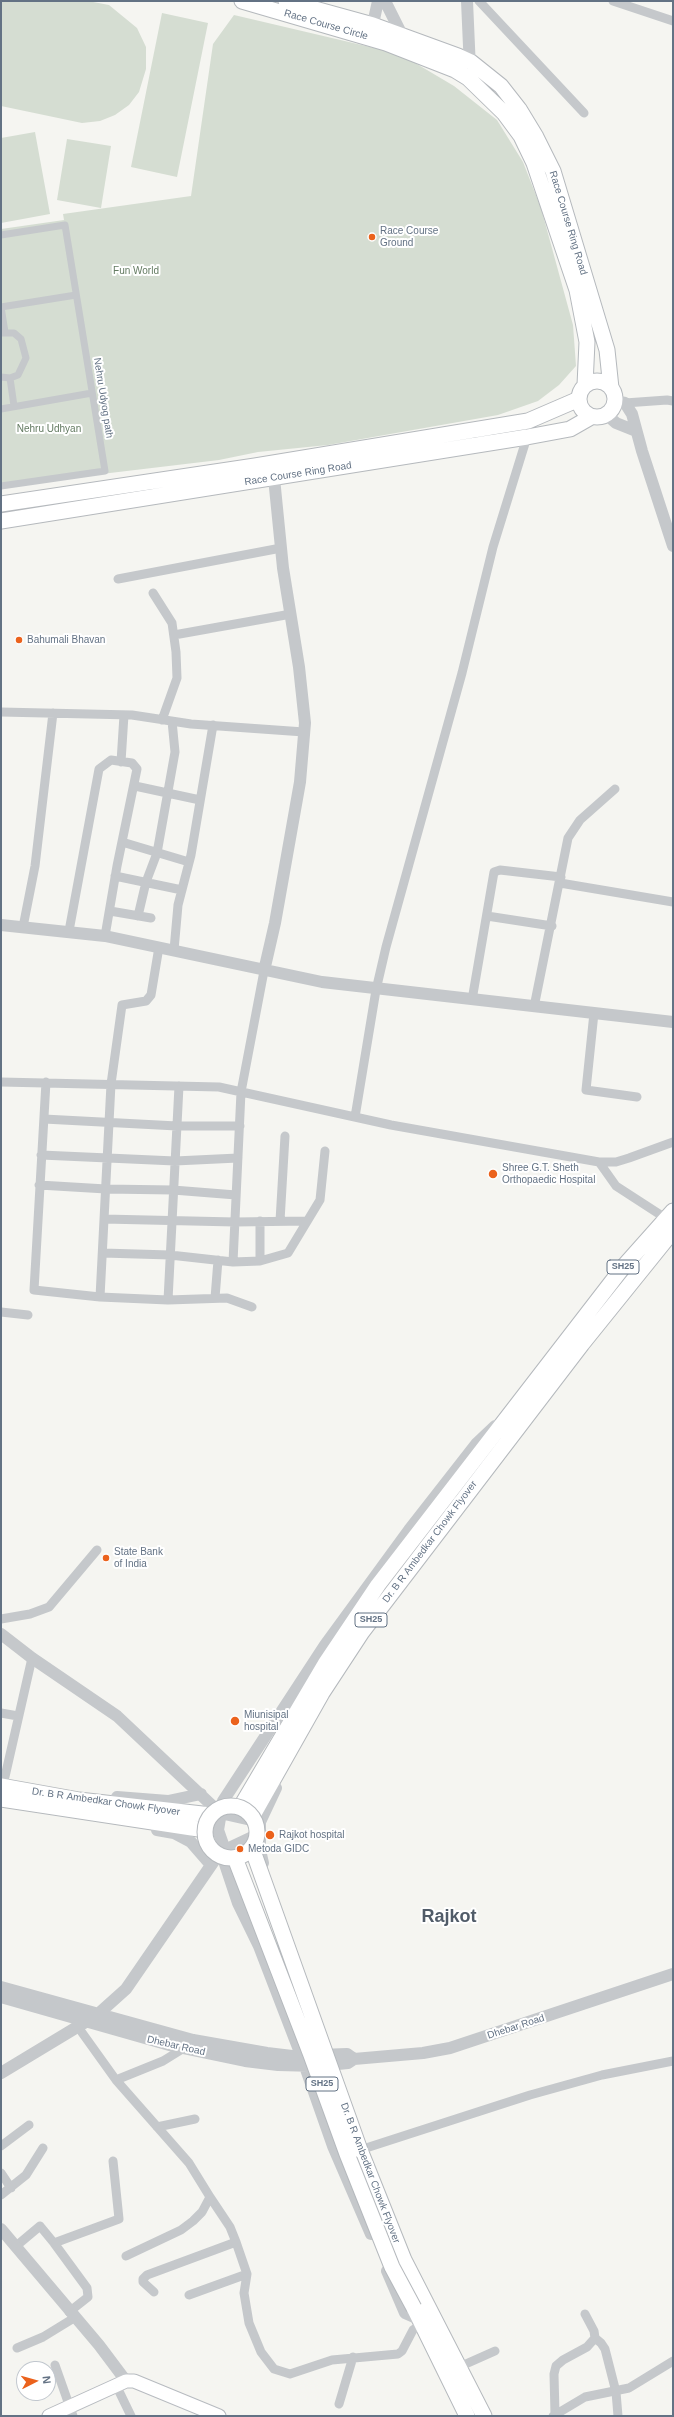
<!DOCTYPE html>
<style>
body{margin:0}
#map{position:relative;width:674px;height:2417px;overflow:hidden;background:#f5f5f1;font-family:Helvetica,sans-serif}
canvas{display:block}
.frame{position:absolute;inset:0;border:2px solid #637284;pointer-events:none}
.north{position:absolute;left:16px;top:2361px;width:40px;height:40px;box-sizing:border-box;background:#fff;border:1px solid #c1c7ce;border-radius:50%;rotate:84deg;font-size:11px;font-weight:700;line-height:16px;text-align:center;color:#637284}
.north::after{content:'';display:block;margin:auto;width:14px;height:18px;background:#eb621c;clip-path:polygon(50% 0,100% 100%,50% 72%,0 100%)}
</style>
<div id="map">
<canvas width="674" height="2417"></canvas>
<div class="frame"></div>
<div class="north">N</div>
</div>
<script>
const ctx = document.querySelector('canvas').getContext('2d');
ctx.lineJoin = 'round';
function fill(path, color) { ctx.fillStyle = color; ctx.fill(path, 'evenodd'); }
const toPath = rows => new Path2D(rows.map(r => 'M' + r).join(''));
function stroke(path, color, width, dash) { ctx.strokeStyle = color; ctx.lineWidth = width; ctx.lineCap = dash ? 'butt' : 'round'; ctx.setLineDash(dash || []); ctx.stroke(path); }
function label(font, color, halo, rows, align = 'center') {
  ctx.font = font + ' Helvetica,sans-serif'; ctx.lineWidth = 4; ctx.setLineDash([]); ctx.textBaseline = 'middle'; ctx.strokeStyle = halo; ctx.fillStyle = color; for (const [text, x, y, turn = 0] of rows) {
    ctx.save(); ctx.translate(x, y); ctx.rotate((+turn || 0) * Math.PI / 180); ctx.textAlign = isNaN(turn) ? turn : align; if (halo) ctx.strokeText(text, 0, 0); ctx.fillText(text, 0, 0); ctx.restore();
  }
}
const green = toPath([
 [1,1,88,1,109,5,137,28,146,47,146,69,139,92,129,105,115,115,100,121,82,123,1,106],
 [162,13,208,23,177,177,131,167],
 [234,15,400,54,454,86,497,120,523,162,541,208,573,325,576,366,559,385,538,401,498,415,328,445,258,452,219,460,1,486,1,229,64,220,63,214,191,196,213,44],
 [35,132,50,214,1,223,1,138],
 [67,139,111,146,101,208,57,200]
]);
const pedestrian = toPath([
 [1,235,65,225,105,471,1,486],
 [1,307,76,295],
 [1,307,5,332],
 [1,333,14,333,21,339,26,358,18,375,10,378,1,377],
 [10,378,14,406],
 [1,409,92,393]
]);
const minor = toPath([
 [479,1,584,113],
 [613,1,673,21],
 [625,403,667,400,673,401],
 [118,579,281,548],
 [153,593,172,623,176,652,177,678,162,720],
 [174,635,291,614],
 [1,712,132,715,191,724,304,732],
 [121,762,124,715],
 [135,786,200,800],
 [122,842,189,862],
 [115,876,182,890],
 [560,883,673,902],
 [110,911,151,918],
 [138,916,146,882,157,853,175,752,172,721],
 [487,916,552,926],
 [23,927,35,866,53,713],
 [69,931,99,769,111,760,132,763,137,769,117,866,105,936],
 [174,950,178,905,191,855,213,725],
 [472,1000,494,872,500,870,561,877],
 [534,1007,568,838,580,820,615,789],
 [594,1013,586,1090,637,1097],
 [1,1082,219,1087,391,1125,599,1162,616,1162,629,1158,673,1142],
 [46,1082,34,1290,100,1297,111,1084,122,1005,146,1001,151,995,159,947],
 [355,1117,376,990,386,947,462,673,493,547,527,437],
 [44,1119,177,1126,240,1126],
 [41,1155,175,1161,238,1158],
 [599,1162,616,1186,673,1223],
 [39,1185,106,1189,173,1190,236,1195],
 [104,1219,235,1222,307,1221],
 [280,1221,285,1136],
 [103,1253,170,1255,233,1262,260,1261,288,1253,320,1200,325,1151],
 [260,1261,260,1221],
 [233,1262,241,1092,264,971],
 [100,1297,168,1300,179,1086],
 [215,1298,218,1260],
 [168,1300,227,1298,252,1307],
 [1,1312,28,1315],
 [1,1619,30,1614,49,1607,97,1550],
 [1,1713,18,1716],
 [4,1781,32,1658],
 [78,2027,116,2080,189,2163,210,2197,202,2212,193,2221,181,2230,126,2256],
 [116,2080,163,2061,184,2048],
 [157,2127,195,2119],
 [1,2146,29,2125],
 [366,2148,530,2095,602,2075,673,2061],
 [1,2173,11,2188],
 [1,2195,26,2175,43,2148],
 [210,2197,230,2227,236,2242,247,2274,244,2293,249,2323,261,2352,274,2369,290,2374,332,2360,398,2354,402,2351,413,2330,423,2323],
 [54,2243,119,2219,113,2161],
 [15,2247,40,2226,54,2243,87,2288,88,2297,69,2312],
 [154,2292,143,2282,143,2279,147,2275,236,2242],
 [189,2295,247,2274],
 [595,2338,601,2343,605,2349,616,2392,618,2416],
 [17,2348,43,2337,74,2318],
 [55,2365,73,2416],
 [459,2367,495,2351],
 [116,2385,131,2416],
 [339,2404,353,2357],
 [555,2414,554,2374,556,2366,563,2360,587,2347,595,2338,594,2331,585,2314],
 [553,2416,585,2397,629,2388,673,2361]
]);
const tertiary = toPath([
 [385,1,402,35,401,41],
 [467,1,470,69],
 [371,33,378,1],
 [615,401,625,403,632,414,642,451,673,546],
 [607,415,616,423,636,431],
 [1,925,105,936,322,982,673,1022],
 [264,971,275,923,300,782,305,723,299,667,283,568,273,468],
 [1,1634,32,1658,117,1716,220,1813,260,1822],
 [117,1797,168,1801,201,1794],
 [157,1830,174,1833,191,1842,211,1865],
 [263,1863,260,1850,260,1822,276,1788],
 [1,1987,193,2040,267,2053,292,2056,347,2054,354,2059],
 [1,1997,173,2046,245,2061,278,2065,317,2066,348,2063,354,2059,423,2053,450,2048,673,1974],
 [1,2073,97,2015,126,1989,214,1861,225,1850,261,1833],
 [1,2229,99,2345,126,2381],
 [371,2234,333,2146,301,2055,259,1946,238,1903,225,1864,225,1850,218,1830,223,1801,325,1645,409,1530,477,1443,495,1426],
 [387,2271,405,2313,421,2320]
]);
const secondary = toPath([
 [49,2416,126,2381,134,2381,219,2416]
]);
const primary = toPath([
 [242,1,386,43,455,70,468,78,504,113,521,136,534,163,577,290,587,342,585,385],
 [286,1,373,25,458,56,471,62,501,86,519,109,536,137,553,171,607,350,611,388],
 '579 399a18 18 0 1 1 36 0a18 18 0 1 1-36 0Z',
 [1,504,255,466,528,421,579,399],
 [1,521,527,437,570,429,591,417],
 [1,1786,79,1800,211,1815],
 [1,1799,205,1830],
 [240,1808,325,1664,378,1585,624,1266,673,1211],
 [252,1817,322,1693,362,1632,582,1344,673,1231],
 [360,2150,404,2260,484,2416],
 [414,2308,467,2416]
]);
const primaryBridge = toPath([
 '205 1832a26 26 0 1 1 52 0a26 26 0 1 1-52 0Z',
 [252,1848,360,2150],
 [235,1858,311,2055,347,2154,392,2267,414,2308]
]);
const markers = [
 [372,237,4,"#eb621c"],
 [19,640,4,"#eb621c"],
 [493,1174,5,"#eb621c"],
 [106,1558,4,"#eb621c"],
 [235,1721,5,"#eb621c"],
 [270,1835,5,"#eb621c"],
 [240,1849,4,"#eb621c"]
];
const shields = [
 [623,1267,32],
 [371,1620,32],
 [322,2084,32]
];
const shieldNames = [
 ["SH25",623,1267],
 ["SH25",371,1620],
 ["SH25",322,2084]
];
const streetNames = [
 ["Race Course Circle",326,25,16],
 ["Race Course Ring Road",568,223,73],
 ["Nehru Udyog path",103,398,81],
 ["Race Course Ring Road",298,474,-9],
 ["Dr. B R Ambedkar Chowk Flyover",430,1542,-53],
 ["Dr. B R Ambedkar Chowk Flyover",106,1802,8],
 ["Dhebar Road",516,2027,-18],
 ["Dhebar Road",176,2046,13],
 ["Dr. B R Ambedkar Chowk Flyover",370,2173,69]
];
const poiNames = [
 ["Race Course",380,231],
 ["Ground",380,243],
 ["Bahumali Bhavan",27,640],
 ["Shree G.T. Sheth",502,1168],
 ["Orthopaedic Hospital",502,1180],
 ["State Bank",114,1552],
 ["of India",114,1564],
 ["Miunisipal",244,1715],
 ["hospital",244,1727],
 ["Rajkot hospital",279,1835],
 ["Metoda GIDC",248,1849]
];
const parkNames = [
 ["Fun World",136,271],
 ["Nehru Udhyan",49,429]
];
const townNames = [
 ["Rajkot",449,1917]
];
fill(green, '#d5ddd2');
stroke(secondary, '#b7bbc0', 15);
stroke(primary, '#b5b9bd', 17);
stroke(pedestrian, '#c5c8cb', 7);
stroke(minor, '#c5c8cb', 9);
stroke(tertiary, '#c5c8cb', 12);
stroke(secondary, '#fff', 13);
stroke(primary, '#fff', 15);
stroke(primaryBridge, '#b5b9bd', 17, []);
stroke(primaryBridge, '#fff', 15);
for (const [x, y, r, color] of markers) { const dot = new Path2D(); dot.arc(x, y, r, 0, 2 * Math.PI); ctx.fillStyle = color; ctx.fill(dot); stroke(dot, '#fff', 1.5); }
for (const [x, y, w] of shields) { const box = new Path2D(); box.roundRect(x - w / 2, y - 7, w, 14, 3); ctx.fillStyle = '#fff'; ctx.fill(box); stroke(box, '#637284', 1); }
label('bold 9px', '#637284', null, shieldNames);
label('10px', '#637284', '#fff', streetNames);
label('10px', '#637284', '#fff', poiNames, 'left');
label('10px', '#647b62', '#fff', parkNames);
label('bold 18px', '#515c69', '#fff', townNames);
</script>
